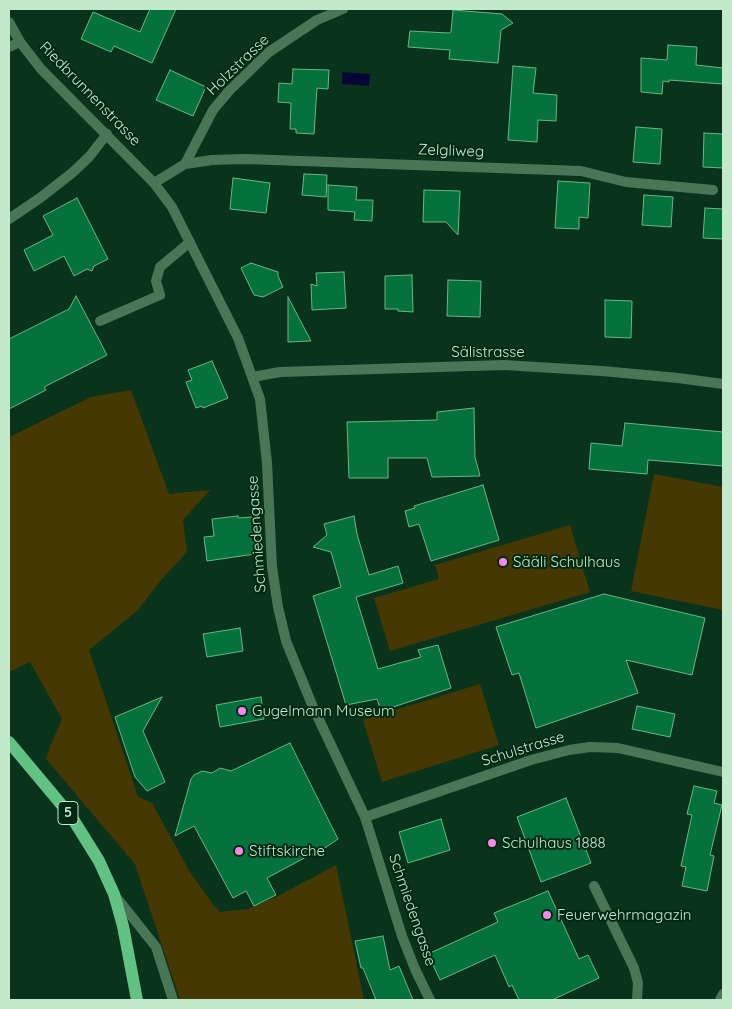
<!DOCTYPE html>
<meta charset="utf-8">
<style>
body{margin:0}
#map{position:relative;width:732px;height:1009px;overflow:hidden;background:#09341b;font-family:Quicksand,sans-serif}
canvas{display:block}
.frame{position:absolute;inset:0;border:10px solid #c3e9cd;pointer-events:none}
</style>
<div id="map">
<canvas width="732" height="1009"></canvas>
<div class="frame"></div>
</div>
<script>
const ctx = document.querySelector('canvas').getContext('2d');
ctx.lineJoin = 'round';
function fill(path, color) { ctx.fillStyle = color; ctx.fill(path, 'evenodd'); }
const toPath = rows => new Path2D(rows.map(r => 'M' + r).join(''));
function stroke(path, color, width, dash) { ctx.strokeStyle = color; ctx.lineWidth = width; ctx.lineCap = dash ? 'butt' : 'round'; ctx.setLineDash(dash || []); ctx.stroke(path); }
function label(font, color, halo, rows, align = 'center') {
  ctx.font = font + ' Quicksand,sans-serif'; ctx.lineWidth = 4; ctx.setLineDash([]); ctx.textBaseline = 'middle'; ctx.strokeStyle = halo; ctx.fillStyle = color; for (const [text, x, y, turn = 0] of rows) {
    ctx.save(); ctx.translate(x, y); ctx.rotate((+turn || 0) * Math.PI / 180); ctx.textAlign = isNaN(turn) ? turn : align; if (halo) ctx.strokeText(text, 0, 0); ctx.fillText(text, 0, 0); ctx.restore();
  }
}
const green = toPath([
 [131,390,169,494,210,490,183,520,187,552,161,580,138,610,89,650,138,797,152,803,191,874,219,912,248,909,280,895,336,865,364,1000,180,1000,135,864,46,759,51,744,62,719,30,662,9,672,9,437,91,397],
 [654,474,723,487,723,610,631,591],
 [570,525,590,592,390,651,374,598,439,579,435,565],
 [480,684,499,745,382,782,363,720]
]);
const water = toPath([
 [342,72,370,74,369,86,342,84]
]);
const building = toPath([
 [150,9,176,9,152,63,114,46,111,52,81,39,93,12,140,32,150,9],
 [453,10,502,14,513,23,501,30,498,63,449,59,450,50,408,47,410,31,449,33,451,32,453,10],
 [668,45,697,47,696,65,723,68,723,84,669,80,669,82,663,81,662,94,641,92,641,58,667,60,668,45],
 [513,66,536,68,533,93,557,95,556,121,538,120,537,142,508,140,513,66],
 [293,69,329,70,328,89,317,88,314,134,296,133,296,129,290,129,291,103,278,102,279,83,292,84,293,69],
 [170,70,206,87,193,116,156,100,170,70],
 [636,127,662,129,660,164,633,162,636,127],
 [704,133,723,134,723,168,703,167,704,133],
 [304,174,327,175,326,197,302,195,304,174],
 [233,178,270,183,266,213,230,209,233,178],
 [558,181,590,183,588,218,579,217,579,229,555,228,558,181],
 [328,185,357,187,356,200,373,200,372,221,354,220,355,212,328,210,328,185],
 [424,190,460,191,458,235,446,222,423,222,424,190],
 [644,195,673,197,671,227,642,225,644,195],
 [77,198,108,259,94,266,92,271,87,269,74,276,64,256,34,271,24,250,53,235,43,216,77,198],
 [705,208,723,209,723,239,703,238,705,208],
 [251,263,278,272,278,276,283,287,263,297,254,295,241,268,251,263],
 [344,272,346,308,312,310,311,284,317,286,316,273,344,272],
 [412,275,413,312,398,311,398,309,385,309,385,276,412,275],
 [448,280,481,281,480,317,447,316,448,280],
 [76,296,107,355,44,387,46,390,9,409,9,339,69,309,76,296],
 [288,297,311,341,288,342,288,297],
 [605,300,632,301,631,338,605,337,605,300],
 [212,361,228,398,203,408,202,406,196,408,186,382,192,380,188,370,212,361],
 [474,408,475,457,480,476,432,477,427,458,388,458,388,478,349,478,347,422,437,420,437,412,474,408],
 [625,423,723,432,723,466,648,460,647,474,589,469,591,443,622,446,625,423],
 [483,485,499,540,431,561,419,524,409,527,405,511,415,508,414,506,483,485],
 [238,516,238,518,252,517,255,554,207,561,204,537,214,536,212,519,238,516],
 [354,516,357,534,369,575,398,566,403,583,356,597,378,669,421,657,418,650,438,645,451,688,381,711,377,699,346,705,313,596,341,587,331,552,313,547,327,535,324,524,354,516],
 [604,594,705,618,692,675,626,660,638,693,536,728,519,673,512,675,496,627,604,594],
 [240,628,243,651,207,657,203,634,240,628],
 [162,697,143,731,165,782,147,791,135,777,115,717,162,697],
 [261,697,264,719,220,727,216,705,261,697],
 [637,706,675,714,670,737,632,729,637,706],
 [290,743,338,839,316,854,308,856,267,878,276,895,254,906,246,891,233,898,194,826,175,836,191,779,194,775,202,771,212,773,220,768,231,771,290,743],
 [694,786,717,791,714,803,722,805,710,855,714,856,707,891,682,886,686,867,681,866,692,815,687,814,694,786],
 [566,798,591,863,541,882,517,817,566,798],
 [441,819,450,850,408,863,399,832,441,819],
 [548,891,579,959,588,955,599,978,552,1000,519,1000,512,985,509,987,495,955,440,980,428,954,498,922,494,913,548,891],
 [383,936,390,970,399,966,413,1000,376,1000,363,968,361,968,355,941,383,936]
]);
const service = toPath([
 [9,47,20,42],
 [100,321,160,295,156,281,160,267,190,242],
 [594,886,634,968,638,983,637,1000],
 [117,898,156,947,173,1000],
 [720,1000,723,994]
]);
const minor = toPath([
 [185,164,212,160,245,159,581,171,626,182,713,190],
 [154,183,185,164,213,110,229,91,269,52,317,20,343,9],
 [9,219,40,198,72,173,89,157,107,134],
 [253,377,280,372,504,365,602,371,678,378,723,384],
 [365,817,531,760,569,750,590,747,618,748,723,772]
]);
const tertiary = toPath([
 [9,22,20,42,41,69,154,183,172,207,238,338,260,399,267,463,272,567,278,607,286,641,313,707,365,817,402,936,415,969,430,1000]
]);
const primary = toPath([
 [9,742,71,816,99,861,114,894,123,926,137,1000]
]);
const markers = [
 [503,562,5,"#fa87e7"],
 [242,711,5,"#fa87e7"],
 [492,843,5,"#fa87e7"],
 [239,851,5,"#fa87e7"],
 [547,915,5,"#fa87e7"]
];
const shields = [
 [68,813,20]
];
const shieldNames = [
 ["5",68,813]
];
const streetNames = [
 ["Holzstrasse",238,65,-44],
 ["Riedbrunnenstrasse",90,94,46],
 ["Zelgliweg",451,151,2],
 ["Sälistrasse",488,352],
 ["Schmiedengasse",257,534,-94],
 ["Schulstrasse",523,749,-17],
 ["Schmiedengasse",412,910,71]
];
const poiNames = [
 ["Sääli Schulhaus",513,562],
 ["Gugelmann Museum",252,711],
 ["Schulhaus 1888",502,843],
 ["Stiftskirche",249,851],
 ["Feuerwehrmagazin",557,915]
];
fill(green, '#453802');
fill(water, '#070536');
fill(building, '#05713c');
stroke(building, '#6ab683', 1);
stroke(service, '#4a7658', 10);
stroke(minor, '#4a7658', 10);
stroke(tertiary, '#4a7658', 10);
stroke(primary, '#62c283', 12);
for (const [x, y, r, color] of markers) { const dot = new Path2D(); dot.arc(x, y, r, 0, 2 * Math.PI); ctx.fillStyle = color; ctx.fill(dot); stroke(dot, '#002911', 2); }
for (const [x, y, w] of shields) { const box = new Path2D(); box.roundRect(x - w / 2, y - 11.5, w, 23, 4); ctx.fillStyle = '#002911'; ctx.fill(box); stroke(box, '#c3e9cd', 1); }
label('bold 14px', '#c3e9cd', null, shieldNames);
label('15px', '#c3e9cd', '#002911', streetNames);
label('15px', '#c3e9cd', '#002911', poiNames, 'left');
</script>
